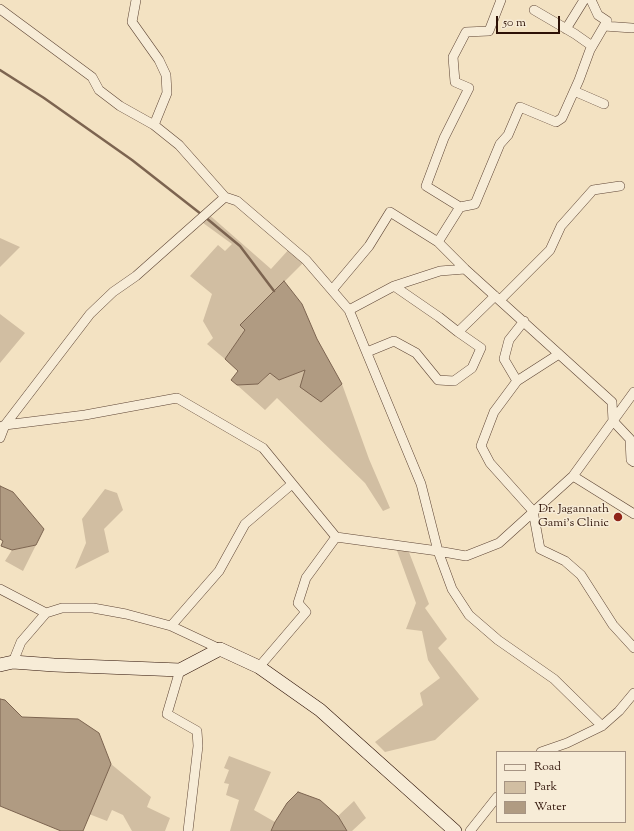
<!DOCTYPE html>
<style>
body{margin:0}
#map{position:relative;width:634px;height:831px;overflow:hidden;background:#f3e2c2;font-family:"Sorts Mill Goudy",serif}
canvas{display:block}
.legend{position:absolute;left:496px;top:751px;width:130px;height:72px;box-sizing:border-box;background:#f7ecd7;border:1px solid #a69483;margin:0;padding:5px 7px;list-style:none;font-size:12px;color:#2d1106}
.legend li{display:flex;align-items:center;gap:8px;height:20px}
.legend b{width:20px;border:1px solid #a69483}
.scale{position:absolute;left:496px;top:16px;width:64px;height:18px;box-sizing:border-box;border:2px solid #2d1106;border-top:0;padding-left:5px;font-size:12px;line-height:14px;white-space:nowrap;color:#2d1106;-webkit-text-stroke:3px #f7ecd7;paint-order:stroke}
</style>
<div id="map">
<canvas width="634" height="831"></canvas>
<ul class="legend">
<li><b style="height:5px;background:#f7ecd7"></b>Road</li>
<li><b style="height:11px;background:#d1bea2"></b>Park</li>
<li><b style="height:11px;background:#b09b82"></b>Water</li>
</ul>
<div class="scale">50 m</div>
</div>
<script>
const ctx = document.querySelector('canvas').getContext('2d');
ctx.lineJoin = 'round';
function fill(path, color) { ctx.fillStyle = color; ctx.fill(path, 'evenodd'); }
const toPath = rows => new Path2D(rows.map(r => 'M' + r).join(''));
function stroke(path, color, width, dash) { ctx.strokeStyle = color; ctx.lineWidth = width; ctx.lineCap = dash ? 'butt' : 'round'; ctx.setLineDash(dash || []); ctx.stroke(path); }
function label(font, color, halo, rows, align = 'center') {
  ctx.font = font + ' "Sorts Mill Goudy",serif'; ctx.lineWidth = 3; ctx.setLineDash([]); ctx.textBaseline = 'middle'; ctx.strokeStyle = halo; ctx.fillStyle = color; for (const [text, x, y, turn = 0] of rows) {
    ctx.save(); ctx.translate(x, y); ctx.rotate((+turn || 0) * Math.PI / 180); ctx.textAlign = isNaN(turn) ? turn : align; if (halo) ctx.strokeText(text, 0, 0); ctx.fillText(text, 0, 0); ctx.restore();
  }
}
const green = toPath([
 [206,212,271,269,291,247,306,260,241,325,245,330,225,359,207,344,213,338,203,321,212,294,190,276,218,245,225,251,232,244,199,220],
 [0,238,20,247,0,267],
 [0,314,25,333,0,363],
 [305,370,321,402,342,384,369,459,390,508,383,511,365,483,277,398,265,410,237,385,258,384,271,373,279,380],
 [105,489,117,493,123,510,104,529,109,552,75,569,86,543,82,519],
 [36,545,23,571,5,561,12,550],
 [395,545,407,547,429,604,425,608,447,639,438,648,479,699,435,740,385,752,375,742,423,705,420,693,440,678,428,660,422,631,406,629,416,603],
 [229,756,271,772,254,810,275,822,271,831,230,831,239,800,226,795,229,784,224,783,229,770,224,768],
 [111,764,151,797,147,807,170,818,165,831,132,831,123,815,112,810,107,821,89,814],
 [354,801,366,818,352,831,347,831,338,816]
]);
const water = toPath([
 [284,281,302,304,317,339,342,384,321,402,300,387,305,370,279,380,270,373,258,384,237,385,231,380,238,371,225,359,245,330,240,325,284,281],
 [0,486,13,492,44,529,36,545,12,550,1,546,3,541,0,539,0,486],
 [0,699,5,700,22,717,78,719,99,733,111,764,83,831,61,831,0,806,0,699],
 [298,792,320,800,338,816,347,831,271,831,275,822,287,803,298,792]
]);
const stream = toPath([
 [0,70,44,98,132,160,201,214],
 [205,217,240,246,274,291]
]);
const street = toPath([
 [136,0,132,22,159,60,166,75,167,93,154,125],
 [0,9,92,77,99,90,120,106,154,125,179,145,225,197,237,201,306,260,349,310,421,484,438,551,452,589,469,615,498,640,554,679,602,726],
 [534,10,575,34,592,46],
 [604,26,632,28],
 [566,29,584,0],
 [574,91,604,104],
 [460,207,475,204,500,144,508,135,520,107,556,122,562,118,579,80,590,50,607,21,598,15,591,0],
 [438,242,460,207,426,186,444,138,469,88,455,82,453,57,466,32,489,31,501,0],
 [394,286,439,317,458,332],
 [332,290,369,246,390,212,438,242,465,269,612,402,613,421,630,439,631,460,634,462],
 [500,300,550,250,561,226,593,190,620,186],
 [349,310,394,286,440,271,465,269],
 [367,352,394,341,416,353,438,380,454,381,472,368,481,348,458,332,495,296],
 [559,354,517,381,494,412,481,446,490,463,533,511,540,549,565,561,581,575,613,625,634,648],
 [517,381,504,359,509,340,524,321],
 [0,427,5,425,85,415,177,398,263,448,336,537,438,551,466,556,499,543,573,476,634,392],
 [0,438,5,425,90,314,113,292,136,276,225,197],
 [573,476,634,514],
 [0,589,46,613],
 [171,626,219,571,245,524,292,484],
 [13,662,21,642,46,613,62,608,93,608,126,614,171,626,220,649],
 [259,667,306,612,298,603,306,578,336,537],
 [180,670,167,714,197,731,198,746,188,831],
 [541,752,567,743,602,726,619,711,634,693],
 [470,831,497,797]
]);
const secondary = toPath([
 [0,665,13,662,54,665,180,670,220,649,259,667,320,710,455,831]
]);
const markers = [
 [618,517,5,"#8f2418"]
];
const poiNames = [
 ["Dr. Jagannath",609,510],
 ["Gami's Clinic",609,524]
];
fill(green, '#d1bea2');
fill(water, '#b09b82');
stroke(water, '#7c6450', 1);
stroke(stream, '#7c6450', 2.5);
stroke(street, '#5e4535', 10);
stroke(secondary, '#2d1106', 14);
stroke(street, '#f7ecd7', 9);
stroke(secondary, '#f7ecd7', 13);
for (const [x, y, r, color] of markers) { const dot = new Path2D(); dot.arc(x, y, r, 0, 2 * Math.PI); ctx.fillStyle = color; ctx.fill(dot); stroke(dot, '#f7ecd7', 1.5); }
label('12px', '#2d1106', '#f7ecd7', poiNames, 'right');
</script>
